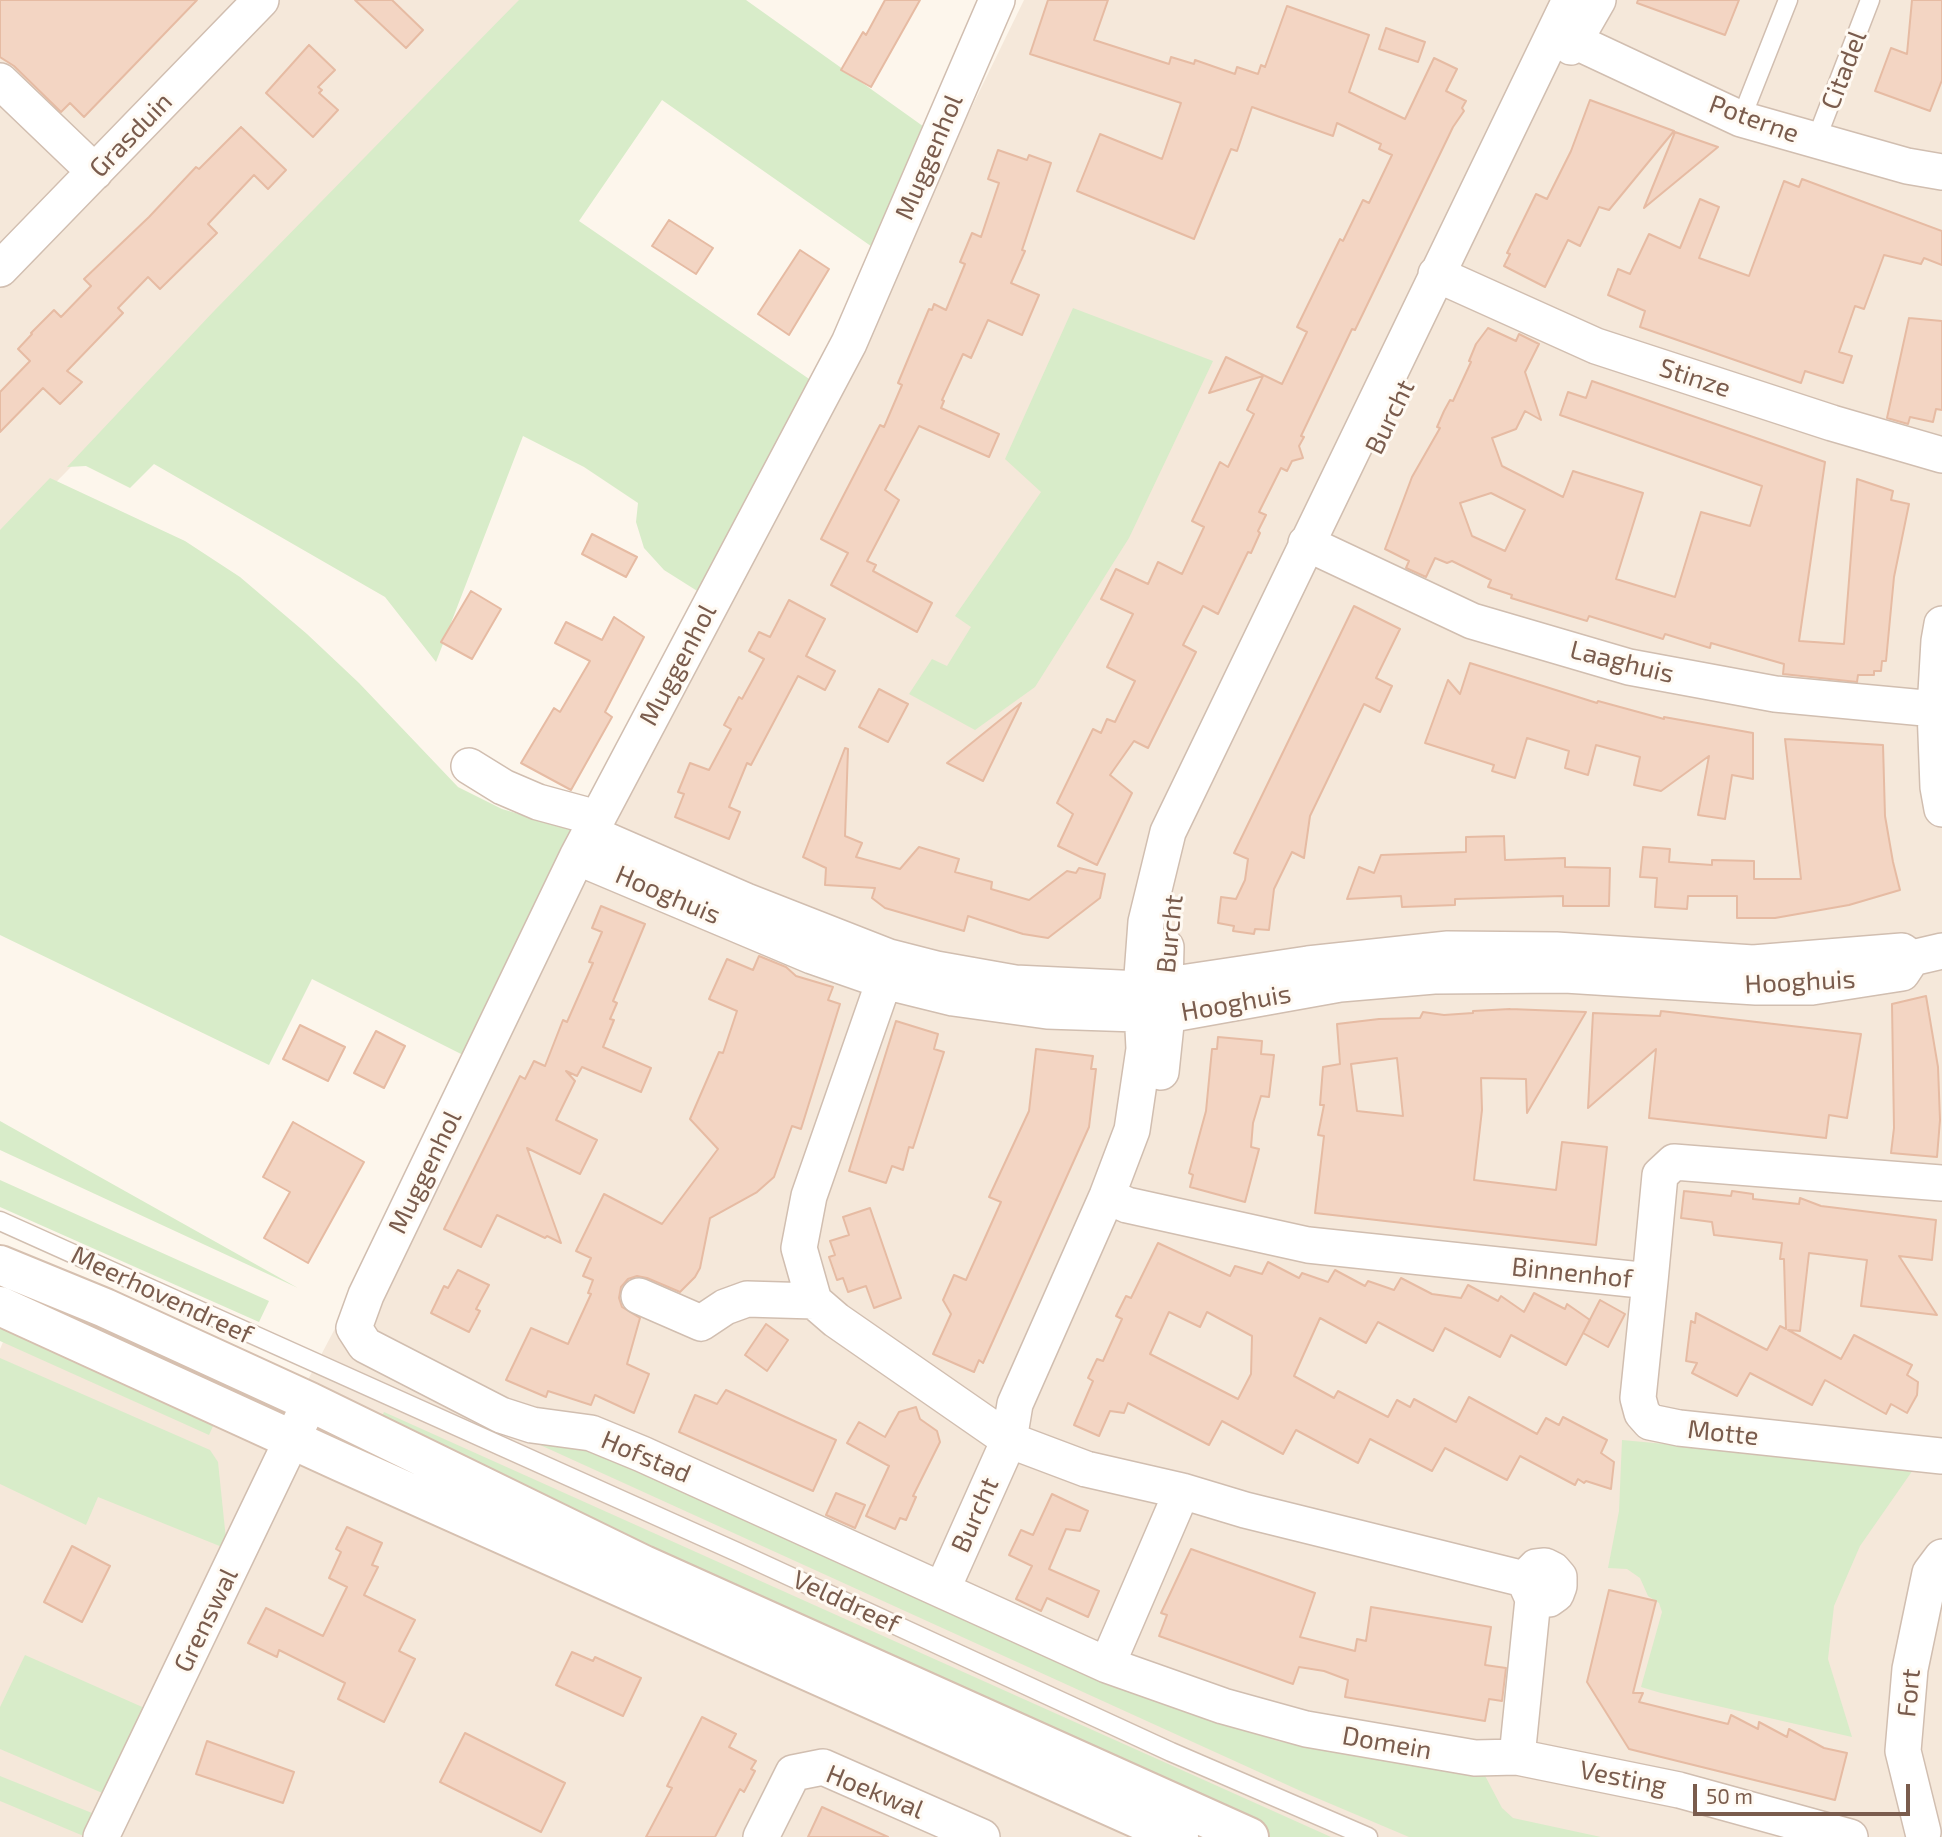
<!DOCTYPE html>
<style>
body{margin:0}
#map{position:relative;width:1942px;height:1837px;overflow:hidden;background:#fdf6ec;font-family:"Exo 2",sans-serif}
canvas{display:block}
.scale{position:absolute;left:1693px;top:1784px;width:217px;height:32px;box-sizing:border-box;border:4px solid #7a5c4d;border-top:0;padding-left:9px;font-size:21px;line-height:24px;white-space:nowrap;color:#7a5c4d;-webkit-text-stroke:5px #fffaf3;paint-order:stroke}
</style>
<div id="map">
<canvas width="1942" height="1837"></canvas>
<div class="scale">50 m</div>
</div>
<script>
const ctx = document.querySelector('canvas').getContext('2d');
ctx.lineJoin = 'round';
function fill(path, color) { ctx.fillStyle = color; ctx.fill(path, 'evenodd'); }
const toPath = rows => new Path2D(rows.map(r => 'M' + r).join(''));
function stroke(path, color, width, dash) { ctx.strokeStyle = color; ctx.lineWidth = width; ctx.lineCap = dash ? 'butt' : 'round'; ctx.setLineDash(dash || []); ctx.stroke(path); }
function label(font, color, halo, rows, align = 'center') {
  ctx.font = font + ' "Exo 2",sans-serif'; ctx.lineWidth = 6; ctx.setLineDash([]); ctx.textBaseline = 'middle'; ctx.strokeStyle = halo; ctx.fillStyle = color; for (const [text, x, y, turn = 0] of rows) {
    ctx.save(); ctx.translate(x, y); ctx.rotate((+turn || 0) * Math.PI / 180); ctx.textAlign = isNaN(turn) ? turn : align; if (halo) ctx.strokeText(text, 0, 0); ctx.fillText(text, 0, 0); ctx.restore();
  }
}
const residential = toPath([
 [0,0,531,0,0,539],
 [1024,0,1942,0,1942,1837,0,1837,0,1349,6,1335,272,1448,883,289]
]);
const green = toPath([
 [519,0,746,0,927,129,878,251,662,100,579,221,815,383,702,594,664,570,644,548,636,522,638,503,584,467,523,436,436,662,385,597,154,464,130,488,86,466,67,467,214,311],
 [1073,308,1213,361,1129,538,1035,687,975,730,909,694,932,659,947,666,971,627,955,616,1041,492,1005,459],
 [50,478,185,541,240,577,307,634,359,683,458,787,502,809,577,831,467,1057,312,979,269,1065,0,935,0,530],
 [0,1121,298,1288,0,1150],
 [0,1180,269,1301,259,1322,0,1207],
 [0,1317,218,1415,209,1435,0,1341],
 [0,1358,210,1450,218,1462,227,1549,98,1497,86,1525,0,1484],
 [384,1412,1331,1837,1265,1837,378,1425],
 [516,1434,589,1445,1202,1715,1277,1741,1429,1769,1482,1770,1502,1808,1513,1818,1601,1837,1409,1837,1305,1793],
 [1622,1440,1915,1467,1860,1546,1834,1606,1828,1659,1852,1737,1661,1693,1641,1687,1662,1612,1659,1603,1648,1596,1640,1578,1627,1569,1608,1568,1619,1511],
 [25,1655,149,1710,107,1795,0,1749,0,1707],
 [0,1776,97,1815,86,1837,0,1801]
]);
const building = toPath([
 [0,0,197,0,84,117,70,103,61,112,14,66,0,57,0,0],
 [355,0,392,0,423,30,406,48,355,0],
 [885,0,920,0,871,87,841,70,863,32,866,35,885,0],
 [1048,0,1108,0,1094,40,1169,64,1171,57,1194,64,1195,60,1235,74,1237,67,1258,74,1261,65,1265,67,1287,6,1369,35,1349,92,1405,119,1434,58,1457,69,1446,91,1466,101,1462,108,1464,111,1453,127,1355,330,1352,329,1301,436,1304,437,1299,446,1303,458,1292,461,1287,471,1281,468,1259,512,1266,515,1258,531,1260,533,1251,553,1248,552,1218,614,1203,606,1183,645,1196,652,1148,748,1134,741,1110,775,1132,793,1097,865,1058,846,1073,814,1057,803,1093,729,1101,733,1107,719,1115,722,1135,681,1107,667,1133,614,1101,599,1116,569,1148,584,1158,562,1182,574,1204,527,1192,521,1220,462,1228,467,1254,414,1247,410,1263,376,1209,393,1226,357,1282,384,1307,332,1297,327,1340,239,1343,241,1363,200,1369,203,1392,155,1379,149,1381,144,1337,123,1333,136,1252,107,1237,151,1231,149,1194,239,1077,191,1100,134,1162,159,1181,103,1030,54,1048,0],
 [1638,0,1739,0,1725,35,1637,3,1638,0],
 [1912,0,1942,0,1942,80,1930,111,1875,91,1891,48,1907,54,1912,0],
 [1386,28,1425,42,1418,62,1379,49,1386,28],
 [309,45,335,70,318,87,322,90,319,93,338,110,313,137,266,93,309,45],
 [1590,100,1674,131,1609,210,1599,207,1580,246,1568,240,1545,287,1504,266,1510,254,1507,253,1536,194,1547,199,1571,151,1590,100],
 [241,127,286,170,268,189,254,175,208,224,217,233,160,289,148,277,118,308,123,313,67,371,82,382,60,404,43,388,0,432,0,392,30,361,18,349,32,334,31,333,54,310,61,317,91,286,84,279,149,217,196,167,199,169,241,127],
 [1675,132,1718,147,1644,208,1675,132],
 [998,150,1027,160,1029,155,1051,163,1022,250,1025,251,1011,283,1039,295,1022,335,988,320,971,358,963,354,942,400,944,401,941,408,999,434,989,457,919,426,885,490,899,500,867,561,876,565,873,571,932,603,917,632,831,585,848,553,821,539,880,425,884,427,902,385,898,383,929,309,932,310,934,304,946,310,965,264,960,262,972,233,981,237,999,183,988,179,998,150],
 [1802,179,1942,231,1942,265,1924,258,1921,264,1884,255,1864,309,1855,306,1839,352,1852,356,1843,383,1805,371,1801,383,1640,327,1645,311,1608,295,1618,269,1630,274,1649,234,1680,248,1700,199,1719,207,1699,258,1749,276,1784,181,1799,187,1802,179],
 [669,220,713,248,696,274,652,246,669,220],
 [800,250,829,269,789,335,758,314,800,250],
 [1909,318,1942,321,1942,410,1936,409,1933,422,1910,417,1908,424,1887,418,1909,318],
 [1488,328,1516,341,1519,334,1539,344,1525,372,1541,420,1525,411,1516,429,1492,438,1502,466,1563,497,1573,471,1643,493,1616,579,1675,597,1701,512,1750,526,1762,486,1560,415,1568,392,1586,398,1592,381,1825,462,1799,641,1844,644,1857,479,1893,491,1891,500,1909,504,1894,577,1886,661,1882,661,1881,671,1874,671,1874,675,1858,675,1857,682,1783,674,1784,664,1711,643,1710,648,1665,634,1663,639,1589,616,1587,621,1511,598,1512,595,1488,587,1491,580,1452,561,1447,563,1435,558,1426,577,1406,568,1409,561,1385,549,1412,477,1440,428,1437,427,1444,411,1450,400,1453,401,1471,362,1469,361,1476,344,1488,328],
 [1491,493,1525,510,1505,551,1472,536,1460,503,1491,493],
 [592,534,637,557,626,577,582,554,592,534],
 [471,591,501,609,472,659,441,642,471,591],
 [789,600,825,619,806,656,835,671,825,690,798,676,751,765,747,763,729,807,740,812,729,839,675,817,684,794,678,792,690,763,709,770,731,729,724,725,739,697,742,699,764,659,749,651,759,632,770,637,789,600],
 [1354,606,1400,629,1376,678,1392,686,1380,712,1364,704,1310,816,1304,858,1292,852,1274,889,1269,930,1255,929,1254,934,1233,931,1234,926,1218,923,1221,897,1236,899,1245,880,1248,859,1234,853,1354,606],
 [614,617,644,637,605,712,612,717,571,790,521,763,554,708,560,712,590,661,555,643,566,622,602,640,614,617],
 [1470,663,1597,703,1598,701,1664,719,1664,717,1753,733,1753,779,1732,775,1725,819,1698,815,1709,756,1661,791,1634,785,1640,757,1596,745,1588,775,1565,768,1569,751,1527,738,1515,778,1492,771,1494,765,1425,743,1448,680,1460,694,1470,663],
 [879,689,908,704,888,742,859,727,879,689],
 [1021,703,983,781,947,763,1021,703],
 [1785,739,1883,745,1885,816,1893,862,1900,890,1849,905,1775,918,1737,918,1737,896,1688,896,1687,909,1655,907,1657,878,1640,877,1643,847,1670,849,1669,862,1712,865,1712,860,1754,861,1754,879,1801,879,1785,739],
 [845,748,848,749,845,836,862,843,856,857,900,869,919,847,959,859,955,872,992,882,991,889,1029,900,1067,871,1076,873,1079,868,1105,874,1100,898,1048,938,1023,934,968,916,964,931,885,908,872,898,875,888,825,885,826,868,803,857,845,748],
 [1504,836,1505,860,1565,858,1565,867,1610,868,1609,906,1563,906,1563,896,1455,899,1455,905,1402,907,1401,896,1347,899,1359,867,1374,873,1381,855,1466,852,1466,837,1504,836],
 [601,906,645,924,613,1001,617,1003,610,1019,614,1020,603,1047,651,1068,641,1092,582,1067,577,1076,566,1071,575,1081,556,1120,597,1140,580,1174,527,1148,561,1243,547,1236,545,1238,497,1215,481,1247,444,1229,520,1076,525,1079,534,1061,545,1066,563,1020,567,1022,593,963,589,962,602,932,592,928,601,906],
 [759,956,786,967,796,976,833,987,828,1000,840,1004,801,1129,792,1126,774,1177,757,1192,710,1218,700,1268,695,1277,680,1292,647,1278,637,1276,628,1279,621,1287,619,1298,622,1307,640,1318,627,1364,649,1374,634,1413,595,1395,591,1405,548,1391,546,1397,506,1380,531,1328,568,1344,591,1294,588,1293,593,1280,583,1276,591,1258,576,1251,604,1194,662,1224,718,1149,690,1119,719,1052,723,1053,737,1011,709,999,727,959,753,970,759,956],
 [1926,996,1938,1067,1940,1120,1937,1157,1891,1153,1894,1128,1892,1004,1926,996],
 [1510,1009,1586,1012,1527,1113,1526,1079,1481,1078,1482,1110,1474,1180,1556,1190,1562,1142,1607,1147,1596,1245,1315,1213,1324,1136,1318,1135,1324,1105,1320,1105,1323,1067,1340,1064,1337,1024,1379,1019,1420,1018,1423,1012,1444,1015,1473,1013,1473,1011,1510,1009],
 [1397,1058,1403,1116,1357,1111,1351,1064,1397,1058],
 [1661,1011,1861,1034,1847,1118,1829,1115,1826,1138,1649,1118,1656,1049,1588,1108,1593,1013,1660,1016,1661,1011],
 [896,1021,938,1034,934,1049,944,1052,913,1148,909,1147,903,1170,892,1166,886,1183,849,1171,896,1021],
 [300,1025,345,1047,328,1081,283,1059,300,1025],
 [376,1031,405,1046,384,1088,354,1073,376,1031],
 [1218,1037,1262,1041,1261,1054,1274,1055,1269,1097,1261,1096,1253,1123,1251,1147,1259,1149,1245,1202,1190,1187,1193,1175,1189,1173,1206,1111,1212,1049,1217,1049,1218,1037],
 [1036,1049,1093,1056,1091,1069,1096,1069,1089,1127,983,1363,979,1360,974,1372,933,1354,951,1314,943,1300,954,1275,966,1280,1001,1202,989,1197,1029,1111,1036,1049],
 [293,1122,364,1162,308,1263,264,1238,290,1192,263,1177,293,1122],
 [1684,1191,1731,1196,1732,1191,1753,1194,1753,1199,1799,1204,1800,1198,1821,1206,1936,1220,1932,1260,1899,1256,1937,1315,1861,1306,1867,1260,1809,1253,1800,1331,1788,1330,1841,1359,1854,1335,1912,1365,1907,1375,1918,1382,1917,1395,1907,1413,1891,1404,1886,1414,1825,1380,1812,1405,1750,1373,1737,1396,1692,1373,1697,1363,1686,1361,1691,1321,1695,1323,1696,1313,1767,1350,1780,1326,1786,1329,1784,1259,1780,1259,1782,1243,1714,1235,1712,1222,1681,1218,1684,1191],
 [870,1208,901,1298,874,1308,866,1286,848,1292,843,1278,837,1280,829,1257,835,1255,830,1241,849,1235,843,1217,870,1208],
 [1158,1243,1230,1276,1235,1266,1262,1274,1268,1262,1299,1278,1302,1273,1328,1282,1335,1270,1365,1286,1368,1281,1394,1290,1401,1278,1432,1294,1461,1298,1468,1285,1498,1301,1501,1296,1524,1312,1534,1293,1565,1309,1567,1304,1590,1320,1566,1365,1511,1335,1500,1357,1445,1328,1433,1351,1378,1322,1366,1343,1320,1318,1294,1376,1334,1398,1338,1391,1388,1417,1397,1400,1410,1407,1414,1399,1456,1422,1469,1397,1537,1434,1546,1418,1559,1425,1563,1417,1607,1440,1601,1453,1614,1462,1611,1489,1586,1481,1584,1483,1578,1479,1575,1485,1520,1456,1507,1480,1445,1448,1432,1471,1370,1439,1358,1463,1296,1430,1283,1454,1222,1421,1209,1445,1128,1403,1124,1413,1110,1411,1099,1436,1074,1425,1093,1381,1088,1378,1097,1359,1103,1361,1122,1319,1116,1316,1126,1296,1131,1298,1158,1243],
 [1169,1312,1200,1327,1207,1312,1252,1336,1251,1374,1238,1399,1150,1354,1169,1312],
 [458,1270,489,1285,476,1309,480,1311,469,1332,431,1313,444,1286,448,1288,458,1270],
 [1600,1300,1625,1314,1608,1347,1583,1333,1600,1300],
 [766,1324,788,1340,767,1371,745,1355,766,1324],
 [726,1390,836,1440,813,1491,679,1432,695,1395,717,1404,726,1390],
 [916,1407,920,1419,937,1431,940,1442,913,1496,916,1497,906,1520,900,1518,895,1529,866,1516,889,1466,847,1443,859,1422,885,1437,899,1412,916,1407],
 [836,1493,865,1505,855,1528,826,1515,836,1493],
 [1052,1494,1088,1511,1080,1531,1066,1529,1049,1569,1099,1591,1088,1617,1047,1598,1041,1611,1016,1599,1032,1566,1009,1555,1021,1530,1033,1535,1052,1494],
 [347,1527,382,1543,372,1565,378,1567,364,1595,415,1620,399,1651,415,1659,384,1722,338,1699,345,1683,279,1650,277,1657,248,1643,266,1608,323,1636,347,1587,329,1578,341,1552,336,1549,347,1527],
 [72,1546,110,1566,82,1622,44,1602,72,1546],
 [1191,1549,1315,1593,1300,1637,1355,1651,1357,1639,1366,1641,1371,1607,1491,1627,1485,1665,1506,1668,1502,1701,1489,1699,1485,1721,1345,1697,1348,1680,1324,1671,1299,1667,1293,1684,1159,1636,1167,1615,1161,1613,1191,1549],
 [1609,1590,1656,1601,1633,1693,1643,1693,1639,1702,1728,1724,1731,1715,1758,1729,1759,1722,1787,1737,1789,1729,1824,1748,1847,1753,1835,1800,1629,1749,1587,1682,1609,1590],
 [572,1652,593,1661,595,1657,641,1678,623,1716,556,1685,572,1652],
 [702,1717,736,1734,729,1747,756,1761,751,1769,755,1771,744,1792,740,1789,715,1837,646,1837,672,1788,667,1786,702,1717],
 [465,1733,565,1783,541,1832,440,1782,465,1733],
 [207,1741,294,1772,283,1803,196,1774,207,1741],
 [822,1807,888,1837,808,1837,822,1807]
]);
const service = toPath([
 [1741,119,1788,0],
 [1816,140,1870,0],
 [0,1221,737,1552,1171,1752,1368,1837]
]);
const minor = toPath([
 [997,0,849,343,577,857,366,1295,354,1328,365,1345,501,1415,532,1425,591,1433,642,1454,1107,1665,1223,1706,1306,1729,1475,1758,1517,1757,1679,1790,1850,1837],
 [1555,32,1741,119,1907,166,1942,172],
 [1571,47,1598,0],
 [0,81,95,172],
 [0,269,261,0],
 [1436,274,1596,346,1832,423,1942,455],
 [1306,543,1472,621,1629,667,1775,694,1935,709],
 [1942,624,1939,641,1935,709,1938,787,1942,809],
 [469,766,503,787,538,802,597,818],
 [590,833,746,901,889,957,936,969,1015,983,1141,989,1308,964,1448,949,1556,950,1753,963,1902,951,1909,956],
 [577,857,812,956,884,981,953,998,1047,1011,1167,1015,1340,984,1434,976,1565,975,1756,987,1812,987,1902,973,1912,958,1942,951],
 [889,959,884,981,809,1196,799,1248,814,1301,836,1320,1009,1440,1086,1469,1182,1491,1245,1510,1524,1579,1533,1599,1517,1757],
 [1161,1072,1167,1015,1165,986,1166,947],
 [1107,1196,1127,1205,1308,1245,1650,1281,1660,1175,1674,1162,1942,1183],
 [1650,1281,1638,1398,1642,1413,1650,1422,1679,1428,1942,1456],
 [639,1296,701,1323,725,1307,747,1299,814,1301],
 [1524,1579,1536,1567,1545,1566,1553,1570,1559,1577,1559,1586,1556,1594,1549,1599,1533,1599],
 [942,1590,1009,1440,1015,1404,1107,1196,1132,1130,1144,1049,1141,989,1146,922,1168,832,1570,0],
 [1107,1665,1182,1491],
 [1923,1832,1903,1751,1910,1669,1930,1573,1942,1557],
 [101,1837,310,1402],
 [761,1837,793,1773,823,1767,982,1837]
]);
const secondary = toPath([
 [0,1265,105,1308,310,1402,644,1565,1249,1837],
 [0,1306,341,1462,1179,1837]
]);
const streetNames = [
 ["Citadel",1844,70,-69],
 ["Poterne",1754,119,20],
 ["Grasduin",131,135,-46],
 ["Muggenhol",929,157,-67],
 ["Stinze",1695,378,18],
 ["Burcht",1390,417,-64],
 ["Laaghuis",1622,662,14],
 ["Muggenhol",678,665,-62],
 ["Hooghuis",668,895,23],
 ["Burcht",1170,934,-84],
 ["Hooghuis",1800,982,-3],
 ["Hooghuis",1236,1003,-10],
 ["Muggenhol",425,1172,-64],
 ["Binnenhof",1572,1273,6],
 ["Meerhovendreef",162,1295,25],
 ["Motte",1723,1433,6],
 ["Hofstad",646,1457,23],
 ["Burcht",975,1515,-66],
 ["Velddreef",846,1602,25],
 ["Grenswal",206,1620,-64],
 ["Fort",1909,1693,-84],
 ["Domein",1387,1743,10],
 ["Vesting",1623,1778,11],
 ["Hoekwal",875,1792,22]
];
fill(residential, '#f5e8da');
fill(green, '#d8ecc9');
fill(building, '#f3d5c3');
stroke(building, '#e6bba3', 2);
stroke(service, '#d1beb0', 21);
stroke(minor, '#d1beb0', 38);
stroke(secondary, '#d6c0b0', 42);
stroke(service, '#fff', 18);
stroke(minor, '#fff', 35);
stroke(secondary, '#fff', 38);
label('26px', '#7a5c4d', '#fffaf3', streetNames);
</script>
